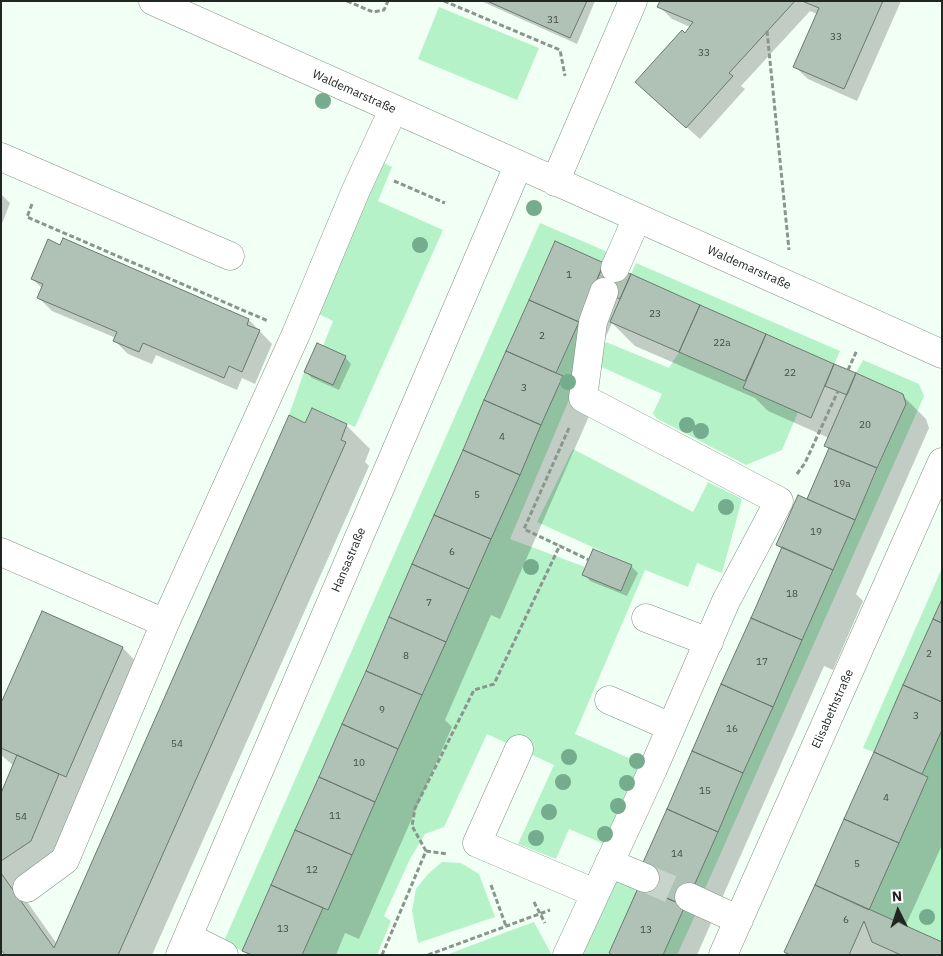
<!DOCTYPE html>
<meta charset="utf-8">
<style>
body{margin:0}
#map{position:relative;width:943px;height:956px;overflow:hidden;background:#f1fff5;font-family:"IBM Plex Sans",sans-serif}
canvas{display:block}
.frame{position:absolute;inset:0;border:2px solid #202622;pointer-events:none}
.north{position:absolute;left:873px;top:886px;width:50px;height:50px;-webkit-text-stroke:4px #fff;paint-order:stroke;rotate:356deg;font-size:14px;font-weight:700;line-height:20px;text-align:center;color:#202622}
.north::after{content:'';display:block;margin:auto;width:18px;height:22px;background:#202622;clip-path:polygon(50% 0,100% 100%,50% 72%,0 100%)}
</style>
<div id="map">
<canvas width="943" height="956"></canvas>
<div class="frame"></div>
<div class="north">N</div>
</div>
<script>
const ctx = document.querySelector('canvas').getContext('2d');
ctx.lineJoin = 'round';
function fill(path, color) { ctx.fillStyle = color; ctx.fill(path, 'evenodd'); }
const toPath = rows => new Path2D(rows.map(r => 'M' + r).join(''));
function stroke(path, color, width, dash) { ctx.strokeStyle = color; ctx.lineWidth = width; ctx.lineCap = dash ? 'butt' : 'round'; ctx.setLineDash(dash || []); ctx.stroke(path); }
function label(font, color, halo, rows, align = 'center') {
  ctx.font = font + ' "IBM Plex Sans",sans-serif'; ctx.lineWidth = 4.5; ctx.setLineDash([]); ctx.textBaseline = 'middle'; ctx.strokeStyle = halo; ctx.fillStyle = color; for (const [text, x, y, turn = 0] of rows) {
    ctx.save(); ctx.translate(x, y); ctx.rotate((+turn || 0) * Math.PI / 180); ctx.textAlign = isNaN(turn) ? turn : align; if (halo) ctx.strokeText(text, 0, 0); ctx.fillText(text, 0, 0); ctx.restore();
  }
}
const green = toPath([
 [439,7,539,48,517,100,418,59],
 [384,163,392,167,378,201,443,230,355,427,313,408,305,423,289,415,304,372,323,346,333,321,317,313],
 [540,223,610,253,604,263,554,242,242,951,224,941],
 [636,263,840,351,834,364,631,274],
 [579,322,586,323,577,381,510,539,585,567,582,575,621,591,632,565,537,522,573,449,693,512,708,482,742,499,722,573,697,563,688,587,645,570,575,734,642,764,604,844,569,829,556,859,518,844,554,765,487,734,444,827,425,834,410,859,384,916,391,921,377,955,302,955],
 [606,342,669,368,679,352,745,381,743,388,798,412,782,450,746,465,656,418,653,413,662,394,597,365],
 [863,360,919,384,924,396,703,893,692,889,906,404,903,394,856,373],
 [942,568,942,599,874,752,863,748],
 [942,730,942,942,869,910,928,777,922,774],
 [442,862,461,863,479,874,495,917,418,943,412,911,416,889,428,874],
 [612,874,639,886,608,955,576,955],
 [685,906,697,911,677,955,663,955],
 [534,922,552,955,446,955,512,930]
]);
const shadow = toPath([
 [481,1,595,1,577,44],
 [661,1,901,1,857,101,808,79,795,67,817,14,810,11,741,86,745,89,700,139,649,94,690,27,672,19,659,6],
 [1,194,10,203,1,226],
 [555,243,902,395,926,419,929,428,856,594,863,601,833,670,824,666,697,955,609,955,782,549,778,544,808,500,830,449,826,445,829,438,768,411,755,398,635,346,612,323,580,395,593,407,500,619,491,615,445,720,452,727,359,939,345,933,336,955,248,955,244,950],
 [32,279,249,320,272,344,255,384,242,378,237,390,156,355,152,364,128,354,115,341,116,338,52,311,39,298,43,289],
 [345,357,351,364,339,390,312,378,306,372],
 [305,425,346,425,370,449,365,462,369,466,152,955,6,955,1,948,1,795,14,766,1,755,1,706,43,613,123,648,146,672,54,864,18,889,57,944],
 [631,566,638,573,627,596,590,581,584,574],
 [942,602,942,845,905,927,942,955,785,955]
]);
const building = toPath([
 [487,1,587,1,570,38,487,1],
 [660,1,795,1,729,73,733,76,686,128,635,82,682,30,685,33,693,22,657,7,660,1],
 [802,1,883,1,844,89,793,67,819,8,802,1],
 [63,238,249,319,247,325,260,330,242,372,229,366,224,378,143,343,139,352,113,341,117,332,37,298,43,284,31,279,48,239,60,245,63,238],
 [555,241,604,263,579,322,529,300,555,241],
 [604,263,631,274,620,299,594,287,604,263],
 [631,274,700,305,679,352,610,322,631,274],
 [529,300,579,322,556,373,506,351,529,300],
 [700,305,766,334,745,381,679,352,700,305],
 [766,334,834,364,811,418,743,388,766,334],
 [317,343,346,356,333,385,304,372,317,343],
 [506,351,563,376,541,425,484,400,506,351],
 [834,364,856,373,847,395,825,386,834,364],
 [856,373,903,394,906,404,877,468,824,446,856,373],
 [484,400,541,425,520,475,463,450,484,400],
 [312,408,347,424,341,440,346,442,118,955,5,955,1,950,1,873,54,948,289,415,305,423,312,408],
 [829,448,877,468,855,520,807,499,829,448],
 [463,450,520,475,491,539,434,515,463,450],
 [798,495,855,520,833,570,776,545,798,495],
 [434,515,491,539,469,589,412,564,434,515],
 [782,547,833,570,802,640,751,618,782,547],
 [593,549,632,565,621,591,582,575,593,549],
 [412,564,469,589,446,642,389,617,412,564],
 [942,599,942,623,933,619,942,599],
 [42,611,123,647,66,777,1,748,1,703,42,611],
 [389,617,446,642,422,695,366,671,389,617],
 [751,618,802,640,773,707,721,684,751,618],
 [933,619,942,623,942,702,903,685,933,619],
 [366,671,422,695,398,749,342,724,366,671],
 [721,684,773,707,743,773,692,751,721,684],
 [903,685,942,702,942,730,922,774,874,752,903,685],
 [342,724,398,749,375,802,319,777,342,724],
 [692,751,743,773,718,832,667,809,692,751],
 [874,752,928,777,899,843,844,819,874,752],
 [17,755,59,774,31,841,1,861,1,793,17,755],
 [319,777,375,802,352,855,295,830,319,777],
 [667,809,718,832,685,906,641,887,641,867,667,809],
 [844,819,899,843,869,910,815,885,844,819],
 [295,830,352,855,328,910,271,885,295,830],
 [271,885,323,908,302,955,252,955,242,951,271,885],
 [815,885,942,942,942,955,901,955,872,942,864,921,849,955,790,955,784,952,815,885],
 [639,886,685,906,663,955,612,955,609,953,639,886]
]);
const minorTunnel = toPath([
 [645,878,689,897]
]);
const path = toPath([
 [347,1,373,12,384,10,388,1],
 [444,1,560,50,565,76],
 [767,31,789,250],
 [394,181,445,203],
 [32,204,27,217,268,321],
 [848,370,857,350],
 [569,428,524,529,589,560],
 [797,474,805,463,838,391],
 [426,851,412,826,415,808,474,690,494,684,560,545],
 [426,851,448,854],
 [491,885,506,926],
 [534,902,545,923],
 [382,955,426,851],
 [428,955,550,910]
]);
const minor = toPath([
 [153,1,942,354],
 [1,157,230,256],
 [555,182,633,1],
 [615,268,637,218],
 [1,552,165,623],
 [646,618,709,642],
 [609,700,671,727],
 [519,749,477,843,595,893],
 [609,863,645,878],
 [27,888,65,860,165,623,296,334,356,190,393,110],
 [689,897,739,920],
 [188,937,224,955],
 [180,955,518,166],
 [567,955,653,769,726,601,779,501,583,398,593,322,604,292],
 [723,955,942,462]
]);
const trees = [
 [323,101],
 [534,208],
 [420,245],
 [568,382],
 [687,425],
 [701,431],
 [726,507],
 [531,567],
 [569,757],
 [637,761],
 [563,782],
 [627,783],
 [618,806],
 [549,812],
 [605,834],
 [536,838],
 [927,917]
];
const numberNames = [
 ["31",553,20],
 ["33",836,37],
 ["33",704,53],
 ["1",569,275],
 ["23",655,314],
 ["2",542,336],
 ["22a",722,343],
 ["22",790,373],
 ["3",524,388],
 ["20",865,425],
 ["4",502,437],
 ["19a",842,484],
 ["5",477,495],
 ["19",816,532],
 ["6",452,552],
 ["18",792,594],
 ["7",429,603],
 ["2",929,654],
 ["8",406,656],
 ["17",762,662],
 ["9",382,710],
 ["3",916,716],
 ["16",732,729],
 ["54",177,744],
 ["10",359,763],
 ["15",705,791],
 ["4",886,798],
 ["11",335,816],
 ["54",21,817],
 ["14",677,854],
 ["5",857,864],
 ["12",312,870],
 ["6",846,920],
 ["13",283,929],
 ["13",646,930]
];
const streetNames = [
 ["Waldemarstraße",354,92,24],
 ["Waldemarstraße",749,268,24],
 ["Hansastraße",349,560,-67],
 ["Elisabethstraße",833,709,-66]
];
fill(green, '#b6f2c8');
fill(shadow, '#0003');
fill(building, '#b0c1b5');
stroke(building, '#6a796f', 1);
stroke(minorTunnel, '#c7d4cb', 28, [28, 14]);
stroke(minor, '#829186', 29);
stroke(path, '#8a958d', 3, [5, 2.5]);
stroke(minor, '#fff', 28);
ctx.fillStyle = '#76ac8e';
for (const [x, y] of trees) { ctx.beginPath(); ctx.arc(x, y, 8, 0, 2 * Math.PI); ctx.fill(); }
label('10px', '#444d47', null, numberNames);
label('12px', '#202622', '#fff', streetNames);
</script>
